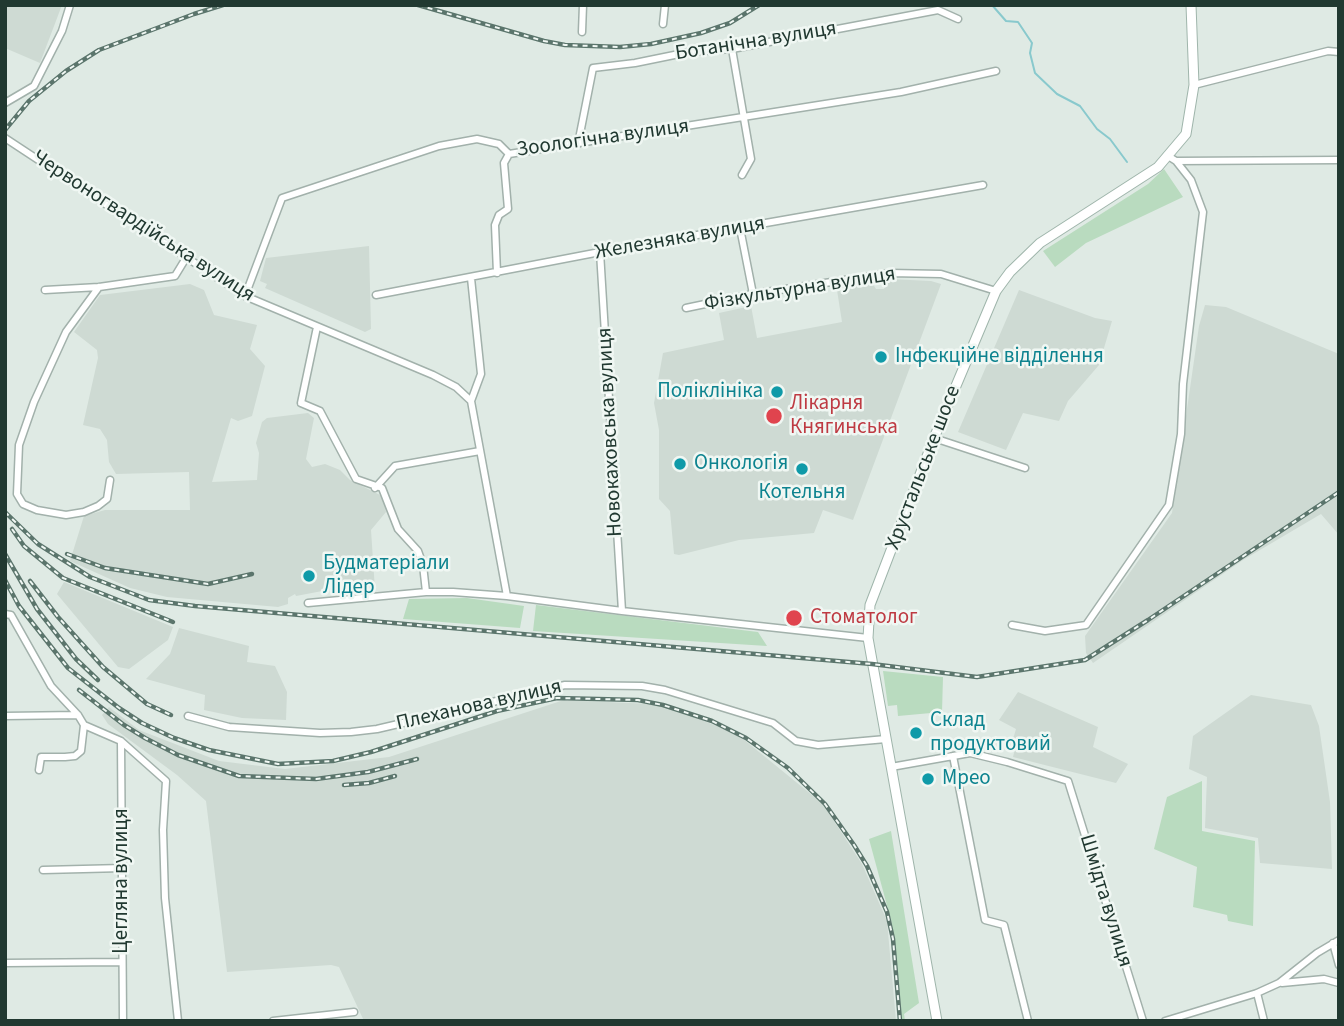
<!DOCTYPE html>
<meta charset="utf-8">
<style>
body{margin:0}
#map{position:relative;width:1344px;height:1026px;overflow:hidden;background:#dfeae4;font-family:"Source Sans 3",sans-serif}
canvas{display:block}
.frame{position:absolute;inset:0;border:7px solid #213931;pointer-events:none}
</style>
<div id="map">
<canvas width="1344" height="1026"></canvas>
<div class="frame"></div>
</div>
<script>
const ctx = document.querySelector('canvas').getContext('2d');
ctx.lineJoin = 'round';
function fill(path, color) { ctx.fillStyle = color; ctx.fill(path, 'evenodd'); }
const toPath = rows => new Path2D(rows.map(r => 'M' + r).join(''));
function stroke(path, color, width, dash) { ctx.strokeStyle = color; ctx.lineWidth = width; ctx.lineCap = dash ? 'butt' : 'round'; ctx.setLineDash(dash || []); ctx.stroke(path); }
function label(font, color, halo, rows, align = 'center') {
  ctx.font = font + ' "Source Sans 3",sans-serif'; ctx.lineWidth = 5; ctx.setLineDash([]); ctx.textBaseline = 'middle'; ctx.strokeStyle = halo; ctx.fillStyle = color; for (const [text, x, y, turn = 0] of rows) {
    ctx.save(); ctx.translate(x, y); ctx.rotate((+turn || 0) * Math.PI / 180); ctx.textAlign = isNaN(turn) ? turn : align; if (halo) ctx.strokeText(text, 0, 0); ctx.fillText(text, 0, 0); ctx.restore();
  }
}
const built = toPath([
 [5,5,62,5,40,63,5,48],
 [369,246,371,329,365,332,265,288,267,284,260,281,266,258],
 [888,279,931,281,941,284,853,520,823,510,814,533,739,540,679,555,674,554,670,511,659,499,659,430,654,403,663,353,724,340,719,313,751,306,757,338,842,322,837,290,842,289,842,286,871,281,876,289,884,289],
 [190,284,204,290,214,315,257,325,250,349,265,366,252,416,238,421,231,418,212,482,257,480,259,453,256,443,262,422,267,418,308,413,314,418,306,459,312,467,325,464,340,470,350,480,380,495,385,505,386,512,371,530,375,590,343,593,343,589,338,588,296,596,295,594,288,598,288,604,278,607,167,597,130,588,70,561,84,516,105,510,190,510,189,472,116,474,109,462,107,440,100,429,83,425,98,358,97,350,74,332,100,295],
 [1019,290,1095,318,1112,321,1099,365,1068,401,1059,421,1023,413,1006,450,958,432],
 [1205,305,1226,307,1339,354,1339,535,1321,514,1243,560,1093,663,1086,653,1085,636,1172,513,1199,326],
 [64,582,173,627,168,640,129,669,118,667,57,594],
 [179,628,249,646,247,662,275,666,287,692,286,720,242,718,204,710,205,695,146,679,170,654],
 [1018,692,1098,727,1093,747,1128,764,1116,783,1013,757,1015,749,1011,746,1016,729,999,720],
 [1251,695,1311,705,1319,726,1330,802,1332,869,1260,863,1258,838,1205,828,1207,777,1189,769,1193,736],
 [564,700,652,704,671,708,737,734,823,804,862,864,887,921,896,1021,364,1021,339,967,331,965,227,972,206,801,177,775,108,724,102,715,109,707,139,730,219,761,285,769,389,757]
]);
const green = toPath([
 [1164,169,1183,197,1086,243,1055,267,1043,251,1148,184],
 [467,598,524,606,520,628,403,619,409,599],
 [536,605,758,632,767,646,533,631],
 [883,671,943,677,942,712,898,716,897,705,888,706],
 [1202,781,1202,831,1255,841,1253,926,1228,921,1227,915,1193,907,1197,867,1154,849,1167,797],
 [891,831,919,1003,904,1014,905,1021,900,1021,892,924,869,839]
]);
const stream = toPath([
 [992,5,1006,21,1018,22,1032,43,1030,53,1035,73,1057,94,1080,106,1097,129,1110,139,1127,162]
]);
const street = toPath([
 [663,24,665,5],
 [582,32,583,5],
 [732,49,751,159,742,175],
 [1194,85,1328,51,1339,52],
 [5,103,34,86,62,31,70,5],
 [5,138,245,296,433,375,456,387,471,401],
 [578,144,593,68,635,63,689,52,732,49,938,10,958,19],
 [1168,156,1176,161,1339,160],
 [740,228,753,294],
 [600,252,622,611],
 [497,273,495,225,499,215,508,209,504,163,509,154],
 [471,278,481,374,471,401,507,596],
 [99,287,66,332,34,402,19,445,17,494,23,504,37,510,66,515,84,512,98,506,107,499,110,480],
 [45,290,99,287,175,276,186,258],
 [376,295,600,252,983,185],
 [245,296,282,198,439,146,477,139,499,144,509,154,901,92,996,71],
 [686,308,753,294,890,273,941,274,996,291],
 [317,327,301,403,320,411,356,479,382,488,398,529,418,551,423,565,426,592],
 [934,438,1025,468],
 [375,488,395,466,480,451],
 [308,603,426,592,453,592,507,596,622,611,868,638],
 [5,614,11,615,51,686,78,715,84,725,121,741,166,781,163,830,165,898,178,1021],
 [1012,625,1045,631,1086,625,1169,505,1181,434,1183,384,1203,212,1191,180,1176,161],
 [5,716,78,715],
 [188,716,229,727,320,733,351,732,377,729,565,685,642,686,665,690,773,723,796,741,818,745,886,739],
 [121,741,123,1021],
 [953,756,985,920,1004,925,1028,1021],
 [891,767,970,753,1007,762,1068,781,1143,1021],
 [39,770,41,757,65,757,75,756,81,751,84,725],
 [43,870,123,868],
 [1333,943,1339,965],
 [5,963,122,962],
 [1282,983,1324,979,1339,983],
 [1257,993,1264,1021],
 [273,1021,354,1012],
 [1165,1021,1257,993,1279,983,1317,953,1339,940]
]);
const secondary = toPath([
 [937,1021,868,638,870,605,934,438,996,291,1010,272,1040,243,1158,167,1186,134,1194,85,1191,5]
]);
const rail = toPath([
 [418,5,544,41,565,45,620,47,651,44,701,33,730,23,759,5],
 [5,130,29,101,66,71,99,50,194,14,223,5],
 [5,512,38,544,90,577,149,600,195,606,872,664,977,677,1085,660,1148,620,1339,492],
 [12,529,24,546,63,578,173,622],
 [5,554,37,609,76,659,98,680],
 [67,554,105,568,208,584,252,574],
 [5,580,19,606,68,668,119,708,142,723,174,738,209,750,278,764,333,761,371,752,497,711,557,698,638,700,663,705,712,721,746,738,788,768,825,804,854,845,867,866,887,912,893,939,900,1021],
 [30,581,58,617,103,667,147,704,171,715],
 [79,690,124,725,145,738,178,755,239,776,316,779,368,772,417,759],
 [344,785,369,783,395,776]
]);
const markers = [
 [881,357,7,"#0f9aa8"],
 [777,392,7,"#0f9aa8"],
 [774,416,9,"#e0444e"],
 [680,464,7,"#0f9aa8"],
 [802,469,7,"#0f9aa8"],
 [309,576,7,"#0f9aa8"],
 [794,618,9,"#e0444e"],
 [916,733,7,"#0f9aa8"],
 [928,779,7,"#0f9aa8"]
];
const streetNames = [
 ["Ботанічна вулиця",756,42,-9],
 ["Зоологічна вулиця",603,139,-8],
 ["Червоногвардійська вулиця",143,227,33],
 ["Железняка вулиця",680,239,-10],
 ["Фізкультурна вулиця",800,290,-9],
 ["Новокаховська вулиця",611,432,-93],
 ["Хрустальське шосе",924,468,-69],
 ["Плеханова вулиця",479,706,-13],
 ["Цегляна вулиця",122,881,-90],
 ["Шмідта вулиця",1105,901,73]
];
const cultureNames = [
 ["Інфекційне відділення",895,357],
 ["Поліклініка",763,392,"right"],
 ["Онкологія",694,464],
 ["Котельня",802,493,"center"],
 ["Будматеріали",323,564],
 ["Лідер",323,588],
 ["Склад",930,721],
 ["продуктовий",930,745],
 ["Мрео",942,779]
];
const healthNames = [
 ["Лікарня",790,404],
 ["Княгинська",790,428],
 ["Стоматолог",810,618]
];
fill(built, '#cedad3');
fill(green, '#b9dbbf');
stroke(stream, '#89c9cd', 2);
stroke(street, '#a2b1ab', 9);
stroke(secondary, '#9fb5ab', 11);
stroke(street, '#fff', 6);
stroke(secondary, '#fff', 9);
stroke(rail, '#5b756c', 4.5);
stroke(rail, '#f0f7f3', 2, [5]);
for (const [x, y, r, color] of markers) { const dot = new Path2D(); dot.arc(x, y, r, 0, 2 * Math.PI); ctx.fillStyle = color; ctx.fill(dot); stroke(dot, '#f0f7f3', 2.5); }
label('21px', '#213931', '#f0f7f3', streetNames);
label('21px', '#0d838f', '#f0f7f3', cultureNames, 'left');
label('21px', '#be3a42', '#f0f7f3', healthNames, 'left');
</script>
